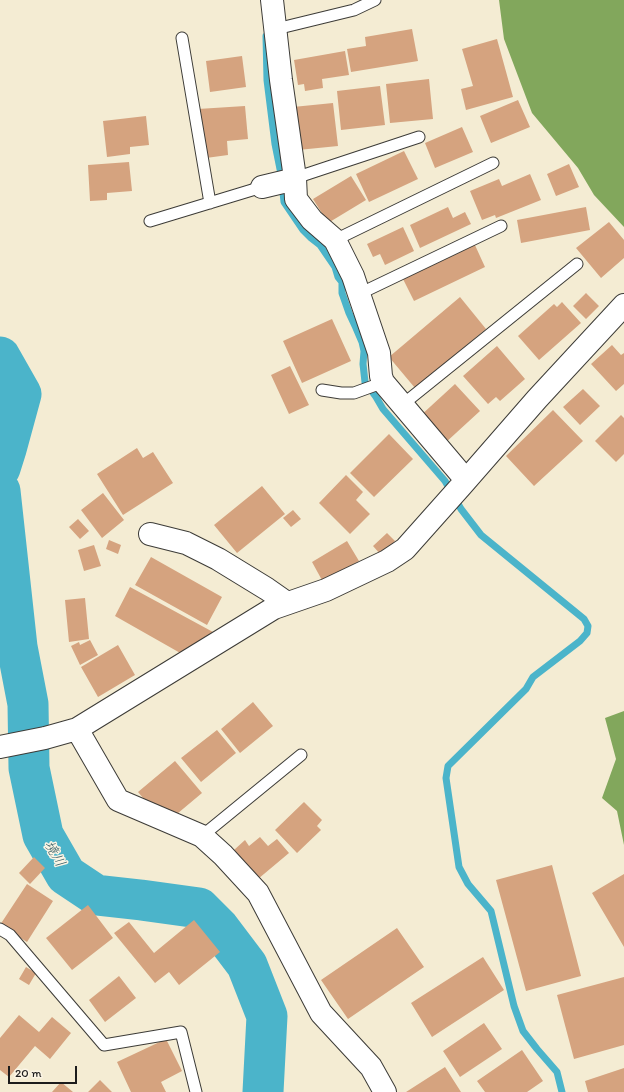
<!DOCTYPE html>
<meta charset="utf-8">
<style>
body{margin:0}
#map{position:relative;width:624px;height:1092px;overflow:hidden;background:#f4ecd3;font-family:Itim,sans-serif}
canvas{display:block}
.scale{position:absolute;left:8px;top:1066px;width:69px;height:18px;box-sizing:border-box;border:2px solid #1c1c1c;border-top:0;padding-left:5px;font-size:12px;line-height:14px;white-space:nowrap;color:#1c1c1c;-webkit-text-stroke:3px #fcf5e5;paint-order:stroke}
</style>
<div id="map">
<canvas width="624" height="1092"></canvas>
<div class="scale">20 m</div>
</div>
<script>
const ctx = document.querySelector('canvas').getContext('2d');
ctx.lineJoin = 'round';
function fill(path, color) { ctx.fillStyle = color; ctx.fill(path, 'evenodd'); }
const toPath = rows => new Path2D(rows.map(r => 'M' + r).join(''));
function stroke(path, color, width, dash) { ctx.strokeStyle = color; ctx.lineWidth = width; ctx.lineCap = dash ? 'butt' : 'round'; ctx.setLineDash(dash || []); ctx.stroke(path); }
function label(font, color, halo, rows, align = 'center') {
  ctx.font = font + ' Itim,"Klee One",sans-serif'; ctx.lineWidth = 3; ctx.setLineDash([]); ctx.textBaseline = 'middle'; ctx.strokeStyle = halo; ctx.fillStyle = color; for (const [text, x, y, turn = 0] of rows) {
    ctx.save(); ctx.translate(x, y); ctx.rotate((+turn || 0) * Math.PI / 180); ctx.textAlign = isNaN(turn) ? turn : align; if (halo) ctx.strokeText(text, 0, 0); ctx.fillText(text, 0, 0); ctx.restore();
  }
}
const forest = toPath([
 [499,0,624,0,624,227,594,195,578,168,532,113,504,39],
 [624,711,624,845,617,811,602,798,616,759,605,718]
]);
const stream = toPath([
 [266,36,267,80,275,144,281,174,284,202,303,230,311,238,320,245,335,267,338,277,342,282,342,293,349,313,356,328,362,342,364,351,363,364,365,382,376,397,383,409,445,481,461,509,481,535,584,619,588,626,587,633,580,641,533,677,526,689,448,766,446,778,459,867,468,884,491,911,514,1006,523,1031,537,1049,557,1072,562,1092]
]);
const river = toPath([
 [0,357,21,394,6,449,0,468],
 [0,491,17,647,28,704,29,768,43,835,66,875,96,895,141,900,199,908,219,928,247,965,267,1016,263,1092]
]);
const building = toPath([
 [412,29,418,61,351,72,347,49,366,46,365,37],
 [497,39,513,97,466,110,461,89,473,86,462,49],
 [345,51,349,75,322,79,323,88,305,91,304,84,298,85,294,60],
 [242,56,246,87,210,92,206,61],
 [429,79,433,119,390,123,386,84],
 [380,86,385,125,341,130,337,91],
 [518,100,530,127,491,143,480,116],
 [333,103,338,146,298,150,293,107],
 [245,106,248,139,227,141,228,155,206,158,198,109],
 [146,116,149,145,130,147,130,154,107,157,103,121],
 [462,127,473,152,435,168,425,143],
 [404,151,418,179,369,202,356,174],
 [129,162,132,191,107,193,107,200,90,201,88,165],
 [569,164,579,187,556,196,547,174],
 [530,174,541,200,496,218,495,215,482,220,470,191,499,179,502,186],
 [351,176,366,200,328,223,313,199],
 [448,207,453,218,465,212,471,224,420,248,410,225],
 [586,207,590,230,521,243,517,220],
 [609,222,624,240,624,258,601,278,576,248],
 [403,227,414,251,385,265,380,254,373,257,367,244],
 [474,243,485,267,414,301,402,277],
 [586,293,599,306,586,319,573,306],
 [460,297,486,329,415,388,389,357],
 [562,302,581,323,539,360,518,336,554,304,557,307],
 [332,319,351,361,302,383,283,341],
 [612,345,621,355,624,353,624,384,616,391,591,364],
 [497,346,525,379,500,401,496,397,488,404,463,376],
 [290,366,309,405,289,414,271,375],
 [455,384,480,411,444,444,419,417],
 [583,389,600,406,580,425,563,407],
 [553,410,583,441,534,486,506,456],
 [621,415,624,418,624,454,616,462,595,441],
 [389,434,413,459,374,497,350,473],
 [137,448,143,458,153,452,173,483,123,515,97,474],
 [346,475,363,492,356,500,370,514,350,534,319,503],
 [262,486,285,514,237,553,214,525],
 [103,493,124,520,102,538,81,510],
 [293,510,301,519,291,527,283,518],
 [78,519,89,531,80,539,69,527],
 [387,533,395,541,381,555,373,546],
 [109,540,121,545,118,554,106,549],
 [347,541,359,561,323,582,312,562],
 [94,545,101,566,84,571,78,550],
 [151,557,222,597,207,625,135,585],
 [130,587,213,632,182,654,115,616],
 [85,598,89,639,69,642,65,600],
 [90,640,98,655,80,665,71,646,79,642,80,645],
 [118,645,135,675,98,697,81,667],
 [253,702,273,726,240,753,221,729],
 [217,730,236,753,201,782,181,758],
 [175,761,202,793,165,824,138,792],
 [304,802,322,820,317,826,321,830,297,853,275,830],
 [260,837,268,846,277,839,289,853,258,879,234,850,245,840,249,846],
 [34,857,45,868,30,884,19,873],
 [552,865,581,976,526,991,496,880],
 [624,874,624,947,592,893],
 [27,884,53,901,27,942,0,925],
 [88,905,113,938,72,970,46,938],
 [194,920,220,952,179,985,169,972,155,983,114,933,129,922,154,953],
 [397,928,424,967,348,1019,321,980],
 [483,957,504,990,432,1037,411,1003],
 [26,967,36,973,29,985,19,979],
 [119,976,136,998,105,1022,89,1000],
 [624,977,624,1045,574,1059,557,995],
 [19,1015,39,1032,52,1017,71,1033,50,1059,35,1046,9,1077,0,1070,0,1038],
 [484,1023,502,1049,460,1077,443,1051],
 [166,1039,182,1071,161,1082,166,1092,131,1092,117,1062],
 [522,1050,543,1081,527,1092,485,1092,477,1081],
 [445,1067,461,1092,406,1092],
 [624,1068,624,1092,588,1092,585,1081],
 [100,1080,112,1092,88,1092],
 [61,1082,73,1092,52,1092]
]);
const lane = toPath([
 [276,29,354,10,375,0],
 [182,38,210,203],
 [295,178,419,137],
 [150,221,262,187],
 [335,240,493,163],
 [359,294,501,226],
 [322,390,341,393,354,393,376,385,381,376],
 [402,405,577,264],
 [202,836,301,755],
 [0,929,10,935,104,1045,181,1032,196,1092]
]);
const street = toPath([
 [272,0,281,80,295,178,296,199,312,220,335,240,353,276,359,294,379,353,381,376,383,382,466,480],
 [262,187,287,181,295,178],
 [150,534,186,543,218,559,267,589,287,603],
 [77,729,118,800,202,836,223,855,258,893,321,1013,371,1067,385,1092],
 [0,747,45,738,77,729,274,608,326,590,387,561,405,549,462,485,537,399,624,305]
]);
const waterNames = [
 ["境川",54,854,60]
];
fill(forest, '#82a75c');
stroke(stream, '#4bb4ca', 7);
stroke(river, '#4bb4ca', 41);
fill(building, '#d5a37f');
stroke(lane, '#3c3b37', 13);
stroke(street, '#3c3b37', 24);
stroke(lane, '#fff', 11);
stroke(street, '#fff', 22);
label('italic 14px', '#2f5962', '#fcf5e5', waterNames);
</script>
